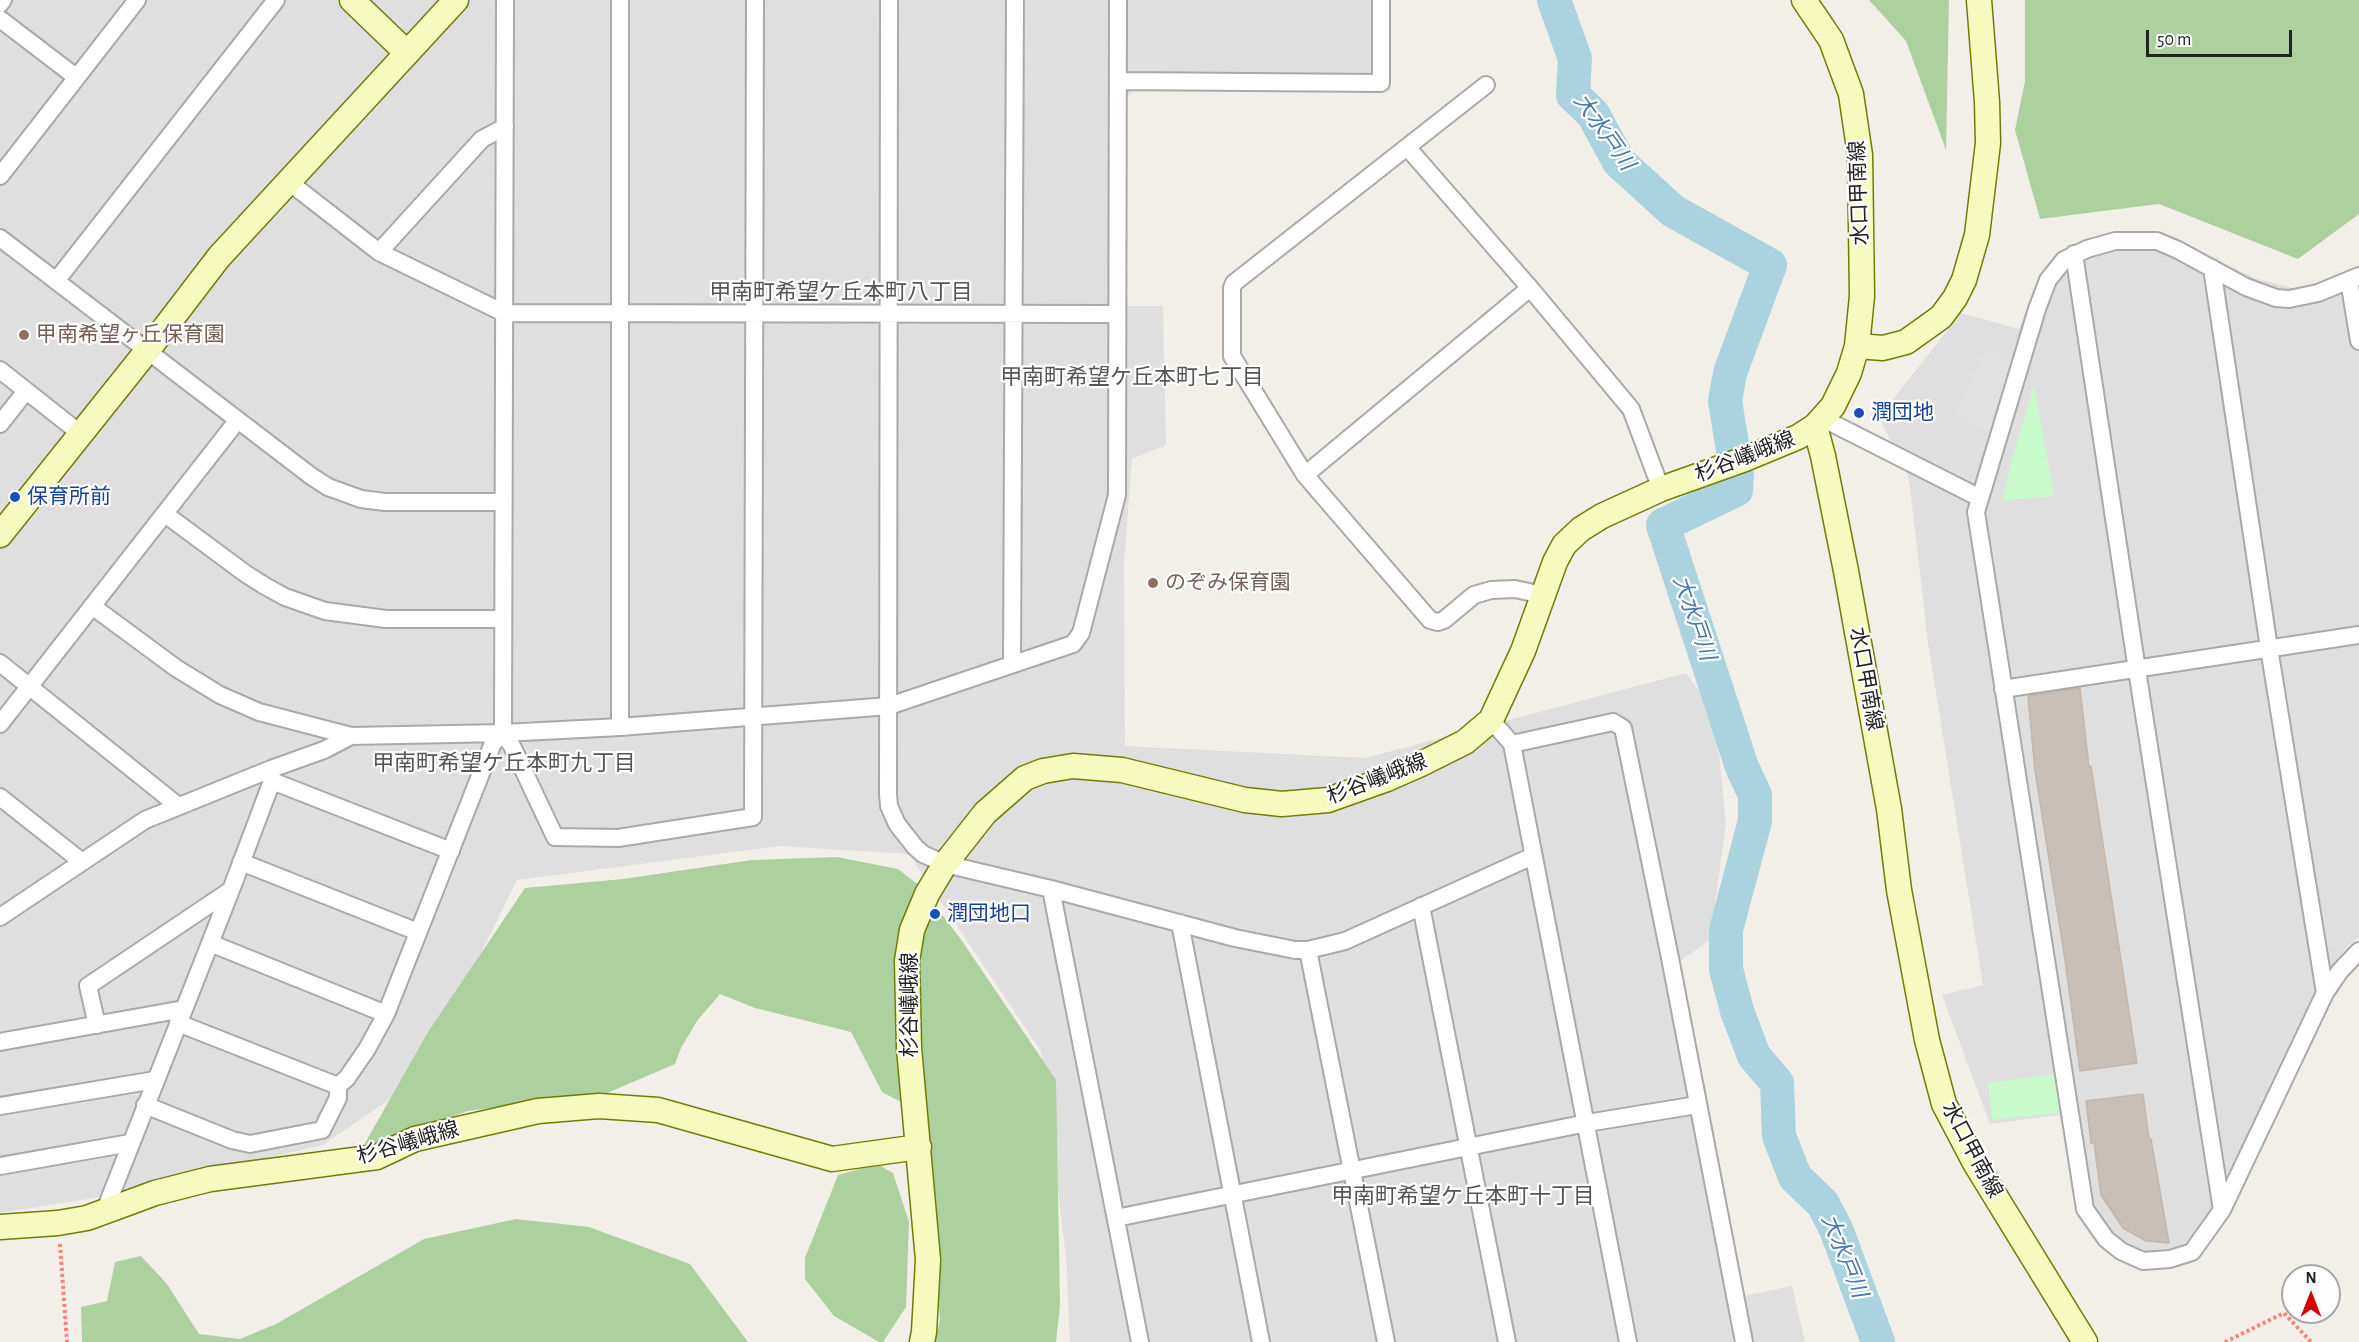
<!DOCTYPE html>
<meta charset="utf-8">
<style>
body{margin:0}
#map{position:relative;width:2359px;height:1342px;overflow:hidden;background:#f2efe9;font-family:"Alegreya Sans",sans-serif}
canvas{display:block}
.north{position:absolute;left:2281px;top:1264px;width:60px;height:60px;box-sizing:border-box;background:#fff;border:2px solid #a7a7a7;border-radius:50%;rotate:0deg;font-size:16px;font-weight:700;line-height:24px;text-align:center;color:#222}
.north::after{content:'';display:block;margin:auto;width:21px;height:27px;background:#d40000;clip-path:polygon(50% 0,100% 100%,50% 72%,0 100%)}
.scale{position:absolute;left:2146px;top:30px;width:146px;height:27px;box-sizing:border-box;border:3px solid #222;border-top:0;padding-left:8px;font-size:18px;line-height:21px;white-space:nowrap;color:#222;-webkit-text-stroke:4px #fff;paint-order:stroke}
</style>
<div id="map">
<canvas width="2359" height="1342"></canvas>
<div class="north">N</div>
<div class="scale">50 m</div>
</div>
<script>
const ctx = document.querySelector('canvas').getContext('2d');
ctx.lineJoin = 'round';
function fill(path, color) { ctx.fillStyle = color; ctx.fill(path, 'evenodd'); }
const toPath = rows => new Path2D(rows.map(r => 'M' + r).join(''));
function stroke(path, color, width, dash) { ctx.strokeStyle = color; ctx.lineWidth = width; ctx.lineCap = dash ? 'butt' : 'round'; ctx.setLineDash(dash || []); ctx.stroke(path); }
function label(font, color, halo, rows, align = 'center') {
  ctx.font = font + ' "Alegreya Sans","Noto Sans JP",sans-serif'; ctx.lineWidth = 4.5; ctx.setLineDash([]); ctx.textBaseline = 'middle'; ctx.strokeStyle = halo; ctx.fillStyle = color; for (const [text, x, y, turn = 0] of rows) {
    ctx.save(); ctx.translate(x, y); ctx.rotate((+turn || 0) * Math.PI / 180); ctx.textAlign = isNaN(turn) ? turn : align; if (halo) ctx.strokeText(text, 0, 0); ctx.fillText(text, 0, 0); ctx.restore();
  }
}
const residential = toPath([
 [0,0,1390,0,1390,91,1135,89,1126,97,1127,306,1163,306,1166,445,1132,459,1124,563,1125,746,1365,758,1686,673,1715,713,1726,824,1710,940,1674,965,1743,1296,1792,1286,1805,1342,1070,1342,1066,1257,1041,1051,909,854,780,846,517,880,418,1080,323,1145,94,1198,0,1213],
 [2136,231,2154,233,2172,238,2255,278,2325,297,2359,285,2359,937,2350,944,2334,964,2306,1015,2209,1214,2199,1230,2186,1242,2171,1251,2143,1261,2121,1251,2091,1205,2059,1115,1990,1124,1942,995,1983,985,1928,643,1909,479,1879,417,1961,313,2019,329,2036,284,2054,258,2097,238]
]);
const forest = toPath([
 [1869,0,1949,0,1946,150,1906,41],
 [2025,0,2359,0,2359,214,2298,259,2159,204,2040,219,2015,130,2025,81],
 [837,857,898,869,920,886,960,938,1056,1080,1060,1305,1056,1342,935,1342,940,1319,925,1115,882,1092,851,1032,755,1008,720,994,697,1021,681,1048,675,1064,605,1094,467,1111,360,1152,428,1032,525,888,623,879,752,860],
 [877,1164,893,1173,909,1222,906,1307,883,1342,879,1342,834,1316,805,1279,805,1258,838,1175],
 [516,1219,589,1227,690,1264,748,1342,82,1342,81,1307,107,1301,115,1262,141,1256,167,1284,199,1334,240,1339,276,1324,424,1239]
]);
const park = toPath([
 [2034,385,2054,496,2002,500,2012,460],
 [2070,1072,2076,1111,1992,1120,1988,1083]
]);
const parking = toPath([
 [1988,345,2011,368,1990,433,1956,412]
]);
const river = toPath([
 [1554,0,1575,59,1573,95,1593,114,1619,162,1673,211,1770,265,1730,373,1725,401,1737,475,1736,490,1663,525,1742,767,1755,795,1755,821,1726,930,1726,969,1737,1011,1754,1056,1777,1083,1779,1136,1795,1177,1823,1204,1836,1229,1878,1342]
]);
const building = toPath([
 [2080,688,2089,767,2091,766,2137,1063,2080,1071,2065,960,2035,771,2028,696,2080,688],
 [2143,1094,2149,1139,2151,1139,2169,1243,2146,1241,2123,1228,2101,1195,2094,1143,2091,1143,2086,1101,2143,1094]
]);
const path = toPath([
 [60,1244,67,1342],
 [2225,1342,2284,1313,2311,1342]
]);
const street = toPath([
 [505,0,503,733,512,746,555,837,618,838,753,817,755,0],
 [620,0,620,727],
 [889,0,888,794,889,806,897,824,915,847,923,854,945,864,1051,889,1235,938,1295,950,1308,950,1345,941,1533,856],
 [0,4,3,0],
 [0,19,76,77],
 [1118,81,1381,83,1381,0],
 [1486,85,1234,283,1232,288,1232,356,1305,475,1430,620,1438,622,1444,620,1474,595,1491,590,1515,589,1543,595],
 [1407,147,1530,288,1631,409,1661,489],
 [0,176,137,0],
 [289,182,379,252,504,313,1117,314],
 [0,238,311,476,328,487,361,499,385,502,502,502],
 [379,252,482,139,505,127],
 [2074,254,2137,670,2222,1210],
 [2212,268,2269,648,2325,993],
 [2359,276,2318,293,2289,299,2276,298,2246,287,2178,250,2157,241,2115,241,2087,249,2064,260,2048,280,2037,309,1976,512,2085,1209,2106,1239,2121,1251,2143,1261,2170,1259,2192,1252,2222,1210,2325,993,2340,971,2359,951],
 [2349,280,2359,341],
 [56,281,276,0],
 [0,370,81,434],
 [1822,418,1980,498],
 [0,424,26,391],
 [1305,475,1530,288],
 [165,514,246,574,265,586,285,597,325,611,386,619,503,619],
 [92,606,176,668,220,695,259,712,351,736,503,733,620,727,889,706,1073,644,1081,633,1117,495,1118,0],
 [0,663,177,805],
 [1012,664,1015,0],
 [2003,689,2359,635],
 [1491,720,1512,744,1628,1342],
 [0,724,237,421],
 [1512,744,1613,722,1623,728,1670,958,1744,1342],
 [272,781,451,851],
 [0,797,81,861],
 [241,862,418,932],
 [1051,889,1140,1342],
 [1421,906,1507,1342],
 [0,917,145,820,271,769,324,750,351,736],
 [1180,923,1261,1342],
 [210,943,386,1014],
 [1308,950,1386,1342],
 [178,1023,338,1086],
 [97,1025,88,986,231,890],
 [0,1042,184,1009],
 [145,1105,232,1140,250,1144,322,1130,338,1098,338,1086,347,1078,367,1049,386,1014,493,743,503,733],
 [0,1106,155,1080],
 [0,1166,130,1143],
 [105,1210,231,890,272,781,271,769],
 [1116,1218,1587,1123,1697,1105]
]);
const secondary = toPath([
 [352,0,406,52],
 [1857,346,1883,348,1906,342,1941,317,1955,298,1964,280,1977,235,1988,143,1987,102,1979,0],
 [1815,426,1823,456,1846,571,1889,809,1899,890,1927,1040,1944,1104,1975,1163,2085,1342],
 [0,535,147,351,219,257,456,0],
 [0,1227,58,1223,87,1218,155,1193,210,1179,377,1157,415,1139,538,1111,599,1106,658,1110,832,1159,919,1147],
 [922,1342,924,1332,928,1260,909,1048,907,961,912,930,927,894,945,864,985,813,1025,778,1043,771,1073,766,1122,770,1245,800,1282,804,1328,800,1387,779,1421,764,1465,742,1491,720,1523,651,1555,562,1564,545,1581,529,1602,516,1661,489,1745,459,1798,437,1815,426,1833,406,1849,373,1857,346,1862,296,1860,155,1851,94,1831,40,1804,0]
]);
const markers = [
 [24,335,6,"#8d6e63"],
 [1859,413,6,"#1a4fb4"],
 [15,497,6,"#1a4fb4"],
 [1153,583,6,"#8d6e63"],
 [935,914,6,"#1a4fb4"]
];
const streetNames = [
 ["水口甲南線",1859,193,-92],
 ["杉谷嶬峨線",1745,457,-21],
 ["水口甲南線",1866,679,80],
 ["杉谷嶬峨線",1377,779,-21],
 ["杉谷嶬峨線",910,1005,-90],
 ["杉谷嶬峨線",408,1143,-16],
 ["水口甲南線",1972,1150,62]
];
const educationNames = [
 ["甲南希望ヶ丘保育園",36,335],
 ["のぞみ保育園",1165,583]
];
const transitNames = [
 ["潤団地",1871,413],
 ["保育所前",27,497],
 ["潤団地口",947,914]
];
const waterNames = [
 ["大水戸川",1604,132,55],
 ["大水戸川",1694,618,71],
 ["大水戸川",1844,1256,68]
];
const neighbourhoodNames = [
 ["甲南町希望ケ丘本町八丁目",841,292],
 ["甲南町希望ケ丘本町七丁目",1132,377],
 ["甲南町希望ケ丘本町九丁目",504,763],
 ["甲南町希望ケ丘本町十丁目",1463,1196]
];
fill(residential, '#e0dfdf');
fill(forest, '#add19e');
fill(park, '#c8facc');
fill(parking, '#e2e2e2');
stroke(river, '#aad3df', 34);
fill(building, '#c7bfb8');
stroke(building, '#c4b6ab', 1.5);
stroke(street, '#a9a9a9', 20);
stroke(secondary, '#707d05', 27);
stroke(path, '#fa8072', 4, [3, 3]);
stroke(street, '#fff', 16);
stroke(secondary, '#f7fabf', 24);
for (const [x, y, r, color] of markers) { const dot = new Path2D(); dot.arc(x, y, r, 0, 2 * Math.PI); ctx.fillStyle = color; ctx.fill(dot); stroke(dot, '#fff', 2); }
label('21px', '#222', '#fff', streetNames);
label('21px', '#785e54', '#fff', educationNames, 'left');
label('21px', '#164399', '#fff', transitNames, 'left');
label('italic 22px', '#4a7aab', '#fff', waterNames);
label('22px', '#555', '#fff', neighbourhoodNames);
</script>
